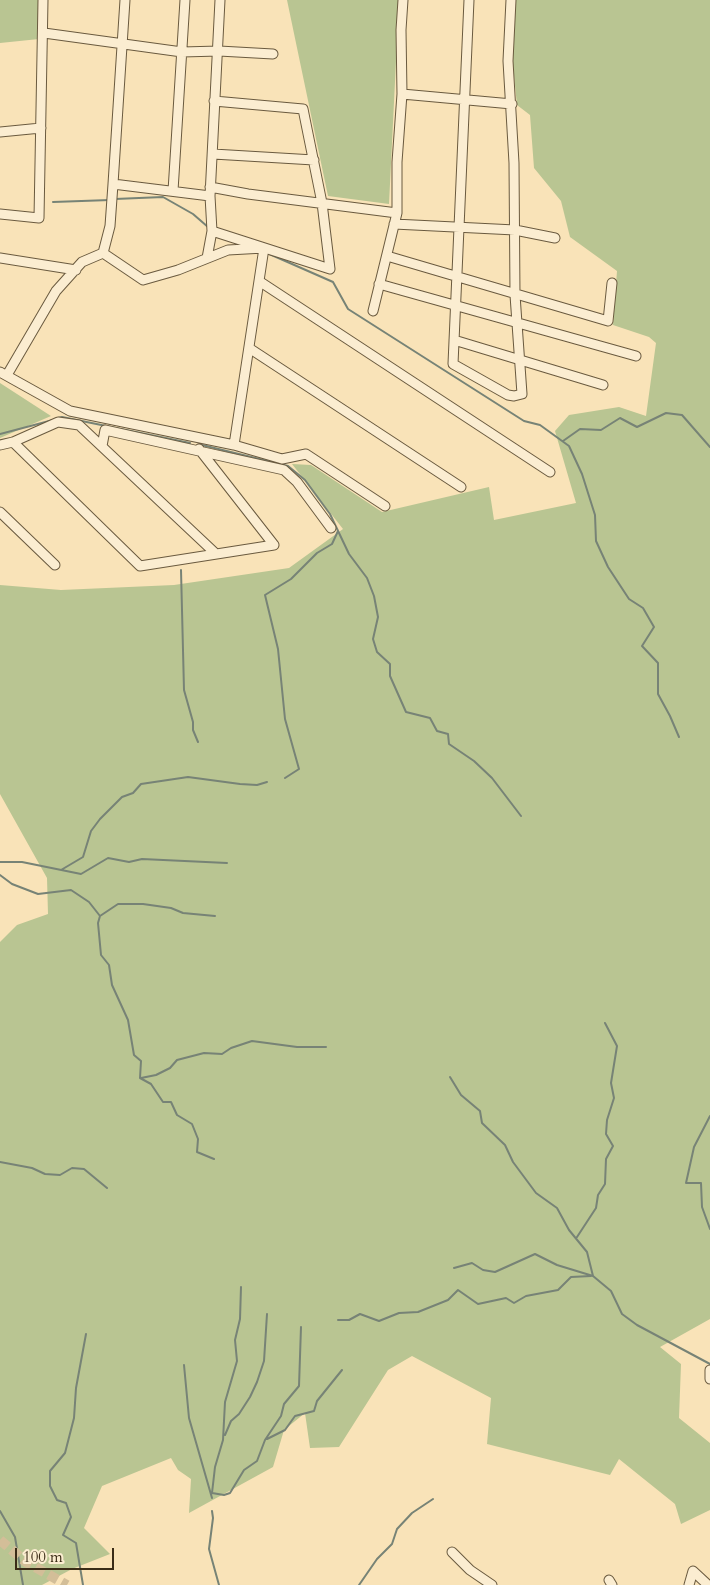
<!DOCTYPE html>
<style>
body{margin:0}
#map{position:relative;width:710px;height:1585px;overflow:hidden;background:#f9e3b8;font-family:Cardo,serif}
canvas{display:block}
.scale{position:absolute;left:15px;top:1548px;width:99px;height:22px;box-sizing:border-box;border:2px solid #3b2c17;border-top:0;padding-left:6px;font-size:15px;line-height:18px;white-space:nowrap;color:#3b2c17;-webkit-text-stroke:4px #fbedd1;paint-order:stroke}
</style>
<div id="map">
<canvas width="710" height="1585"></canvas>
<div class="scale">100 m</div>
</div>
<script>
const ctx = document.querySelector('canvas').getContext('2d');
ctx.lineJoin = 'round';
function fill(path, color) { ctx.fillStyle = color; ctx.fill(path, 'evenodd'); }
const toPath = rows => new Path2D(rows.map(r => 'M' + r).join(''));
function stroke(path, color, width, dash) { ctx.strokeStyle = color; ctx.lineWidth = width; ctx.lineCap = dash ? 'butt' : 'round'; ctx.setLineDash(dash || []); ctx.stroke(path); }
const green = toPath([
 [0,0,39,0,39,39,0,43],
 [287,0,399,0,389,204,328,196],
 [515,0,710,0,710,1319,660,1347,681,1364,679,1418,710,1443,710,1510,681,1524,675,1504,619,1459,610,1475,487,1444,491,1398,412,1356,388,1370,339,1447,310,1448,305,1413,284,1430,273,1467,189,1513,191,1479,178,1470,171,1458,102,1486,84,1528,110,1554,72,1569,42,1585,0,1585,0,942,17,925,48,914,47,878,0,794,0,585,61,590,174,585,289,568,343,529,292,464,311,465,382,512,489,487,494,520,576,503,555,431,569,415,619,407,646,416,656,343,649,337,613,325,617,271,570,237,561,201,534,168,530,115,517,105,512,56],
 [0,383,51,416,0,438]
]);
const stream = toPath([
 [115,199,163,197,193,214,208,227],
 [53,202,110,200],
 [267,253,333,282,348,309,524,421,540,425,569,446,582,474,595,515,596,541,608,567,629,599,643,608,654,627,642,646,658,663,658,694,670,716,679,737],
 [58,418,62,417,190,443],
 [0,434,53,420],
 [563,441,580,429,601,430,620,418,637,427,666,413,682,415,710,447],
 [202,445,288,466,305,480,330,514,349,554,367,578,374,596,378,617,373,639,377,652,390,664,390,676,406,712,430,718,437,731,448,734,449,744,474,761,492,778,521,816],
 [181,570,184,690,193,722,193,730,198,742],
 [285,778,299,769,285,719,278,649,265,595,291,579,317,553,332,544,338,531],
 [0,862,22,862,81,874,108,858,129,862,142,859,227,863],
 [61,870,83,857,91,831,100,819,122,797,133,793,141,784,188,777,240,784,257,785,267,782],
 [0,875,12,884,38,894,71,890,89,902,100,916,98,923,101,955,109,965,112,985,128,1020,134,1055,141,1061,140,1078,151,1084,163,1102,171,1102,177,1115,192,1124,198,1139,197,1152,214,1159],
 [100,916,118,904,143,904,171,908,183,913,215,916],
 [450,1077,461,1095,480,1111,482,1123,505,1145,513,1162,536,1193,557,1208,569,1230,587,1252,593,1276],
 [141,1078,156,1075,170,1068,177,1060,204,1053,222,1054,231,1048,252,1041,297,1047,326,1047],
 [710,1116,694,1147,686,1183,701,1183,702,1207,710,1229],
 [0,1162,32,1168,45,1174,60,1175,72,1168,84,1169,107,1188],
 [577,1237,596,1208,598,1195,605,1184,606,1159,613,1146,606,1134,607,1120,614,1098,611,1083,617,1046,605,1023],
 [454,1268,472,1263,483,1270,495,1272,535,1254,557,1265,593,1276,611,1291,622,1314,637,1325,710,1364],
 [241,1287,240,1319,235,1340,237,1361,225,1402,223,1440,215,1467,212,1493,224,1495,230,1493,244,1470,257,1461,265,1440,281,1416,284,1404,299,1386,301,1327],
 [338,1320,349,1320,360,1314,379,1321,399,1313,418,1312,448,1300,458,1290,478,1304,506,1298,514,1303,526,1296,558,1290,571,1277,591,1276],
 [184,1365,189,1418,212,1498],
 [225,1435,231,1421,239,1414,250,1397,257,1382,264,1361,267,1314],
 [267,1439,285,1430,295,1416,314,1411,317,1401,342,1370],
 [0,1511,15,1537,23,1585],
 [212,1511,213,1518,209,1549,219,1585],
 [83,1585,76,1543,63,1535,71,1517,66,1503,57,1500,50,1486,50,1471,65,1453,74,1418,76,1388,86,1334],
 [359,1585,377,1559,392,1544,397,1529,412,1513,433,1499]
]);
const majorTunnel = toPath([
 [0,1540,26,1562,67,1585]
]);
const minor = toPath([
 [469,0,453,364,508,395,514,396,522,394,515,295,514,163,508,61,511,0],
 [44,33,182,52,219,51,273,54],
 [402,94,512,104],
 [0,132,41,128],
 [213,154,314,160],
 [113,184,210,196],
 [210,187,248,194,397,213],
 [173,191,185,0],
 [0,214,39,218,43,0],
 [394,224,515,230,555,238],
 [212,231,330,269,322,203,303,109,214,101],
 [103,253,143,280,178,270,228,250,264,248,234,445],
 [387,256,608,321,612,283],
 [0,258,76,270],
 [207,258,212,231,210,196,220,0],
 [259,281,550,472],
 [379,284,636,356],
 [373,311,397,213,397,162,402,94,401,30,403,0],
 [454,340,603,385],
 [249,348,461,487],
 [0,372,70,411,234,445,282,459,306,454,385,506],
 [7,375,56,291,82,262,103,253,110,226,113,184,125,0],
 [13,442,58,422,79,425,215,553],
 [0,445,13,442,140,566,274,545],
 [102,446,105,430,284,470,297,482,331,528],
 [199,449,274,545],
 [0,512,55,565],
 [710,1370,710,1379],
 [452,1552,470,1570,492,1585],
 [609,1580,612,1585],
 [689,1585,693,1571,708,1585]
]);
fill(green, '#b9c592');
stroke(stream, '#778376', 2);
stroke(majorTunnel, '#d3be98', 10, [10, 5]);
stroke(minor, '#6a5a3f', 11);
stroke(minor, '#fbedd1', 9);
</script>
